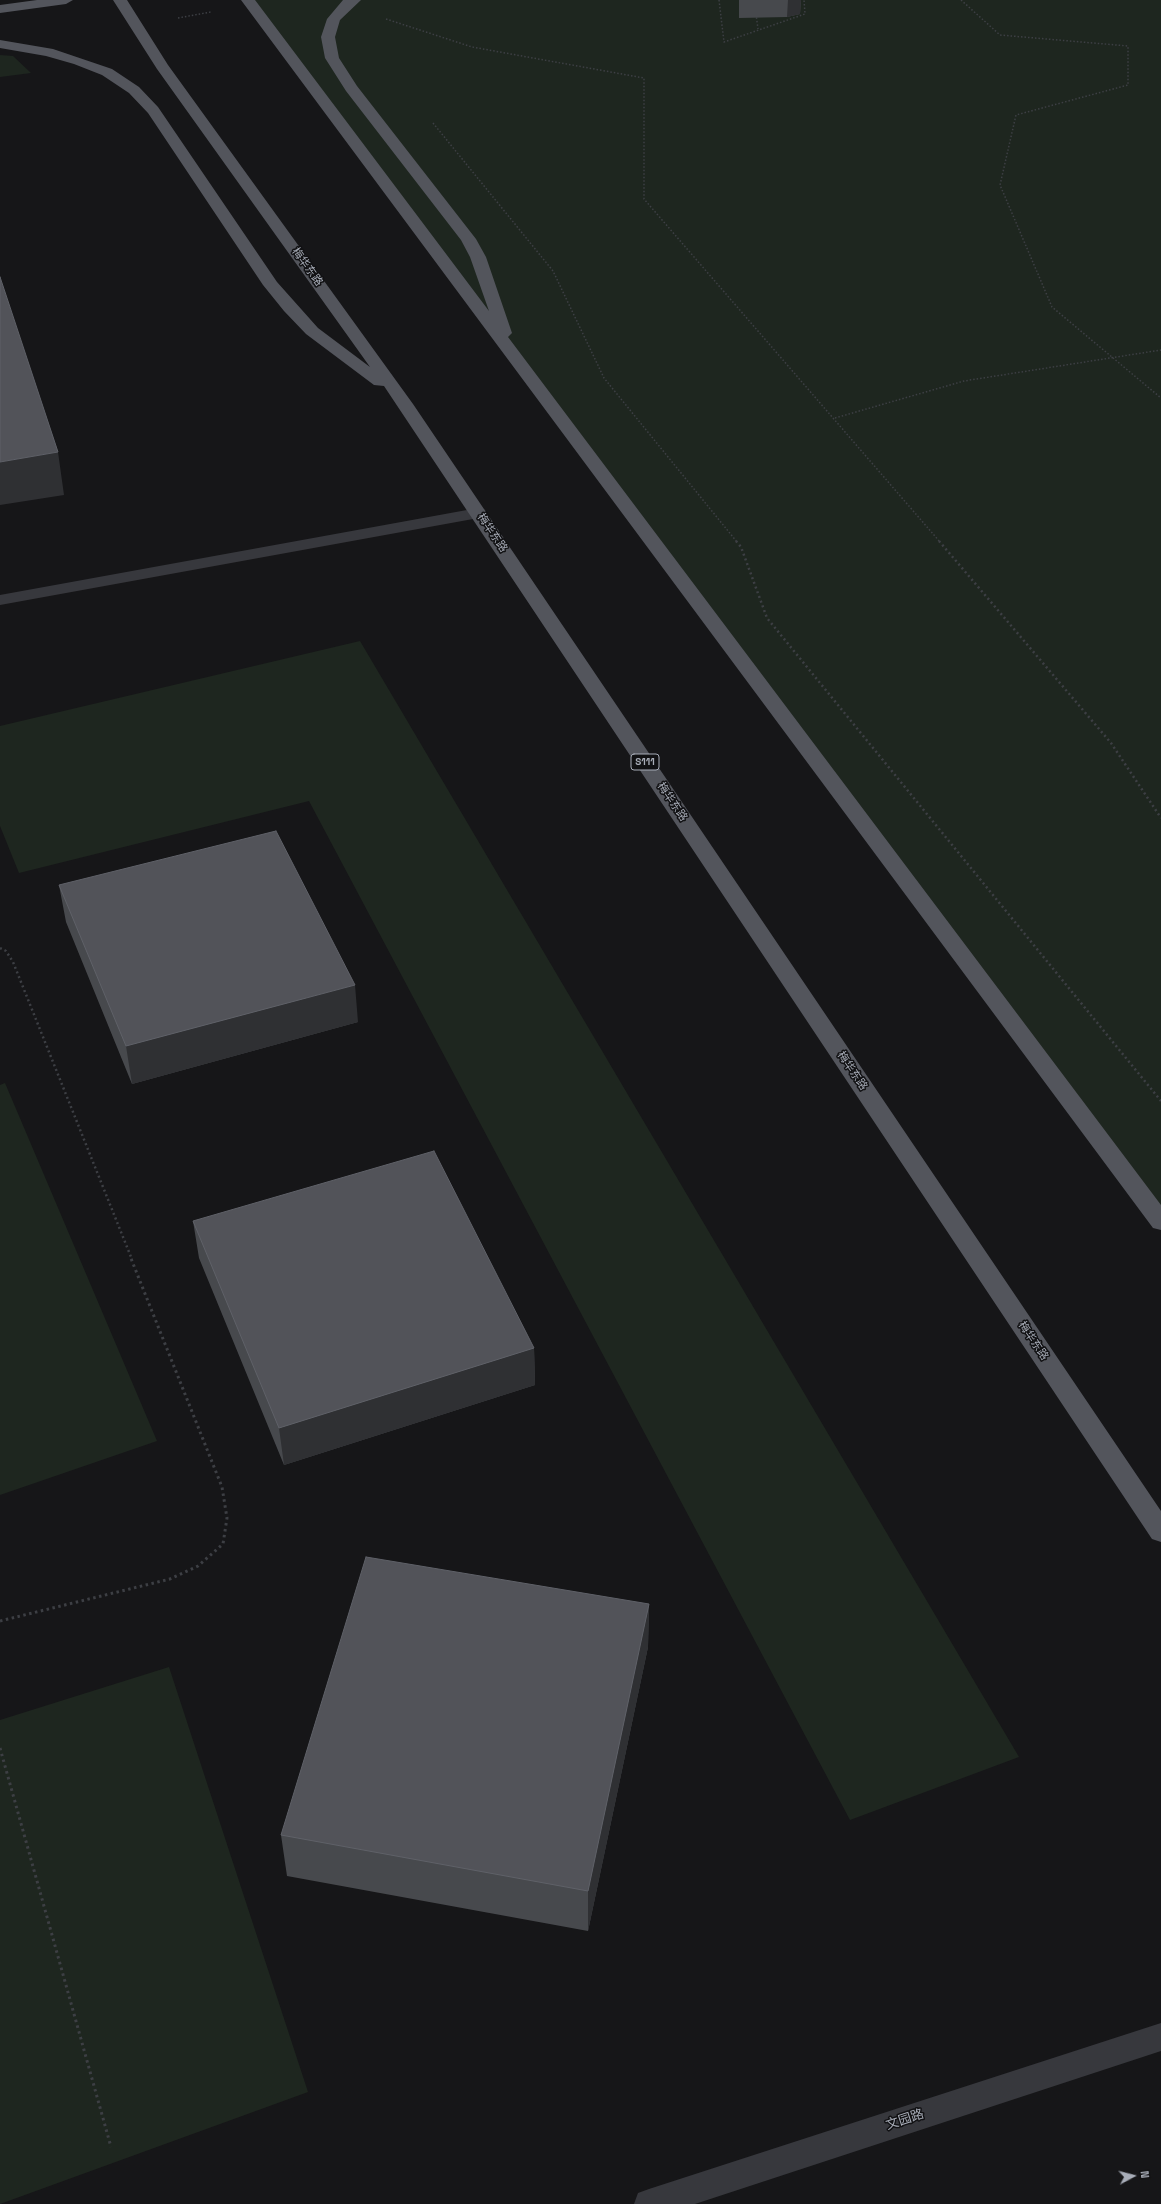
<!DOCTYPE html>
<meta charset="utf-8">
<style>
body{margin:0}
#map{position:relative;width:1161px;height:2204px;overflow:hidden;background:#161618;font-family:"Space Grotesk",sans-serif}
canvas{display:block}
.north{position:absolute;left:1113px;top:2156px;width:40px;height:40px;-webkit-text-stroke:3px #111113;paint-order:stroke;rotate:83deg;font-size:11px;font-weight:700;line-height:16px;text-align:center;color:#a8adb8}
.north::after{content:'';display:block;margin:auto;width:14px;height:18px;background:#a8adb8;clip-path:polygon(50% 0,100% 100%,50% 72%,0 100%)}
</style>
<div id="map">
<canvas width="1161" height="2204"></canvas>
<div class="north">N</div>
</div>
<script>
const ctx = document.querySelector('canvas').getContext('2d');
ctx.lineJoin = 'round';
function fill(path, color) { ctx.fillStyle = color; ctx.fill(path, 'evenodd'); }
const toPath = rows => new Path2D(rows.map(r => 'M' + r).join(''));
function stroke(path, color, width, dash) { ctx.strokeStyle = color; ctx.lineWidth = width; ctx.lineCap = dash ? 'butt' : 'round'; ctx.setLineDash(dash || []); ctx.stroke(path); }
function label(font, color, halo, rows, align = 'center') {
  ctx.font = font + ' "Space Grotesk","Noto Sans SC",sans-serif'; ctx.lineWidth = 3; ctx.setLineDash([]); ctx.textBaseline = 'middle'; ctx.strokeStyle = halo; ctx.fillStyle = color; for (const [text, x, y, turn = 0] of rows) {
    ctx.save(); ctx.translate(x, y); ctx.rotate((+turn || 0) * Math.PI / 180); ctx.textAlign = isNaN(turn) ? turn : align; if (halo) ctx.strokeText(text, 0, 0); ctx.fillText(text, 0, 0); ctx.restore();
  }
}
const green = toPath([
 [248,0,1161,0,1161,1221],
 [0,55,13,56,31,73,0,77],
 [360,641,1019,1757,850,1820,309,801,19,873,0,826,0,726],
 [5,1083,157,1441,0,1495,0,1085],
 [169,1667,308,2092,0,2204,0,1720]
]);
const pathFar2 = toPath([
 [719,0,724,42,805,14,804,0],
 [961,0,1000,35,1128,46,1128,85,1016,115,1000,185,1052,307,1161,398],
 [756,14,758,29],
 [178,18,211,12],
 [386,19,472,47,644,78,644,199,940,542],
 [433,123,553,271,604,378,737,542],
 [835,418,964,381,1161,350]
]);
const pathFar1 = toPath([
 [736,541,741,547,767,618,1161,1101],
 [939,541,1111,743,1161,818],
 [0,948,6,951,13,962,131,1257]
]);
const path = toPath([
 [0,1621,170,1579,198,1566,223,1544,227,1518,222,1487,130,1256],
 [0,1748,111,2147]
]);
const minor = toPath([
 [478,508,484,509,487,513,484,517,0,605,0,595,478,508]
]);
const tertiary = toPath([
 [1161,2023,1161,2051,695,2204,634,2204,638,2193,649,2189,1161,2023]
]);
const primary = toPath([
 [37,0,73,0,66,4,0,13,0,5,37,0],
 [113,0,127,0,168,65,413,404,1161,1511,1161,1542,1152,1539,384,386,374,385,306,334,284,311,263,285,148,113,129,93,102,75,74,64,46,56,0,48,0,40,53,49,112,69,139,87,158,107,277,282,318,328,370,367,157,69,113,0],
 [241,0,255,0,489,311,470,257,461,240,346,91,325,58,321,37,327,19,343,0,361,0,340,20,335,37,339,58,357,86,476,239,486,257,512,333,508,337,1161,1205,1161,1230,1153,1228,241,0]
]);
const wall = toPath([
 [739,0,801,0,800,14,787,17,739,18],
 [59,885,358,1022,132,1084,66,922],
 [193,1221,534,1348,535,1385,284,1465,199,1258],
 [649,1604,648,1647,588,1931,287,1876,281,1835]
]);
const shadedWall = toPath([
 [788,0,801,0,800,14,787,17],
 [58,452,64,495,0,505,0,462],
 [355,985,358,1022,132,1084,126,1046],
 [534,1348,535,1385,284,1465,279,1428],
 [649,1604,648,1647,588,1931,588,1891]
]);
const building = toPath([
 [0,277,58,452,0,462,0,277],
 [276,831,355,985,126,1046,59,885,276,831],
 [434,1151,534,1348,279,1428,193,1221,434,1151],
 [366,1557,649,1604,588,1891,281,1835,366,1557]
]);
const shields = [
 [645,762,28]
];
const shieldNames = [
 ["S111",645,762]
];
const streetNames = [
 ["梅华东路",307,267,54],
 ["梅华东路",492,533,56],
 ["梅华东路",672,802,56],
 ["梅华东路",852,1071,56],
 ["梅华东路",1033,1341,56]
];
const nearStreetnames = [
 ["文园路",905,2120,-18]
];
fill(green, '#1e261f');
stroke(pathFar2, '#3d3f44', 1.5, [1.5, 2]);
stroke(pathFar1, '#3d3f44', 2.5, [2, 3]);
stroke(path, '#3d3f44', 3, [2.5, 3.5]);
fill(minor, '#37383d');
fill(tertiary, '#37383d');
fill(primary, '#53555c');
fill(wall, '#47494d');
fill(shadedWall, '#2f3033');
fill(building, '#525359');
stroke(building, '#5f6168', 1);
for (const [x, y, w] of shields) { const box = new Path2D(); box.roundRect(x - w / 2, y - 8, w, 16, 3); ctx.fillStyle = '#111113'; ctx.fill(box); stroke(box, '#a8adb8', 1); }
label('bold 10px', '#a8adb8', null, shieldNames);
label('11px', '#a8adb8', '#111113', streetNames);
label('13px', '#a8adb8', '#111113', nearStreetnames);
</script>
